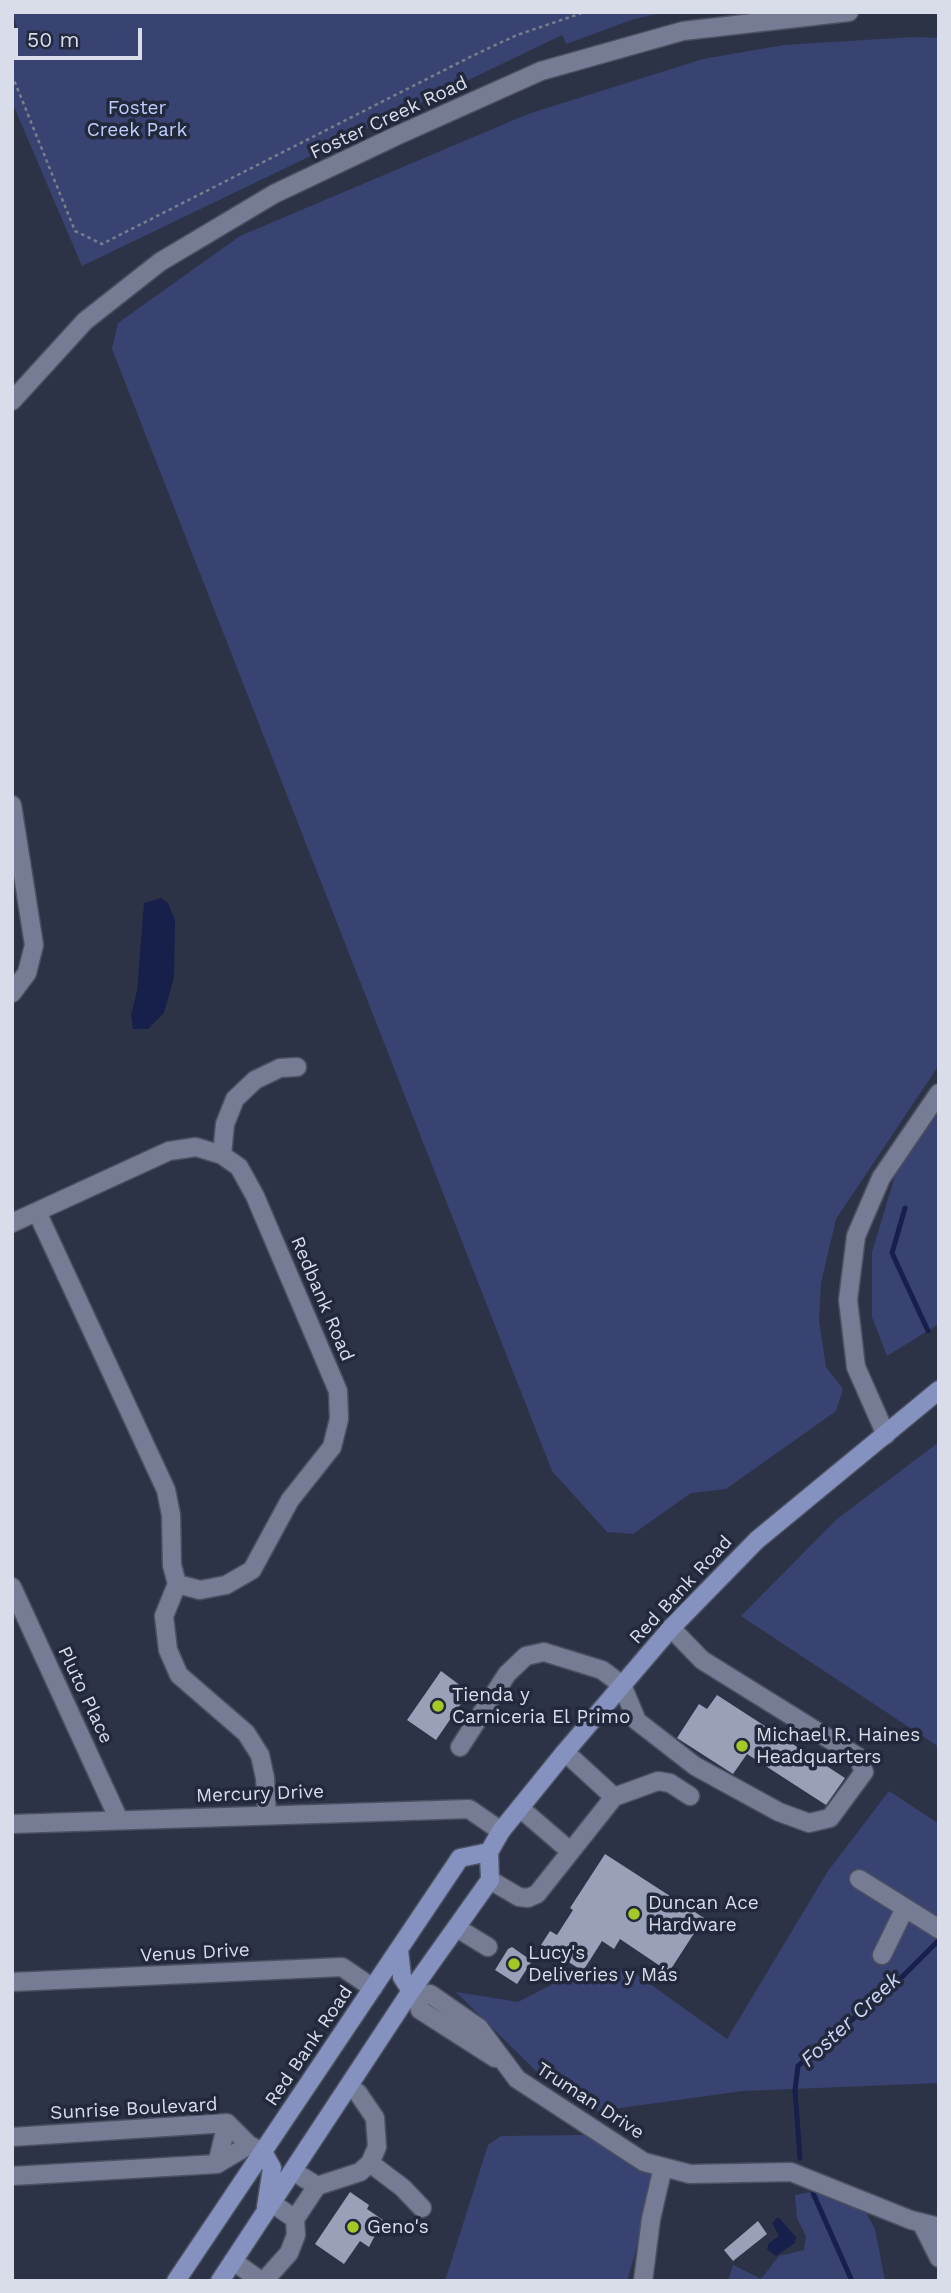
<!DOCTYPE html>
<meta charset="utf-8">
<style>
body{margin:0}
#map{position:relative;width:951px;height:2293px;overflow:hidden;background:#2d3347;font-family:"Work Sans",sans-serif}
canvas{display:block}
.frame{position:absolute;inset:0;border:14px solid #d9ddea;pointer-events:none}
.scale{position:absolute;left:14px;top:28px;width:128px;height:32px;box-sizing:border-box;border:4px solid #d9ddea;border-top:0;padding-left:9px;font-size:21px;line-height:24px;white-space:nowrap;color:#d9ddea;-webkit-text-stroke:5px #23293c;paint-order:stroke}
</style>
<div id="map">
<canvas width="951" height="2293"></canvas>
<div class="frame"></div>
<div class="scale">50 m</div>
</div>
<script>
const ctx = document.querySelector('canvas').getContext('2d');
ctx.lineJoin = 'round';
function fill(path, color) { ctx.fillStyle = color; ctx.fill(path, 'evenodd'); }
const toPath = rows => new Path2D(rows.map(r => 'M' + r).join(''));
function stroke(path, color, width, dash) { ctx.strokeStyle = color; ctx.lineWidth = width; ctx.lineCap = dash ? 'butt' : 'round'; ctx.setLineDash(dash || []); ctx.stroke(path); }
function label(font, color, halo, rows, align = 'center') {
  ctx.font = font + ' "Work Sans",sans-serif'; ctx.lineWidth = 7; ctx.setLineDash([]); ctx.textBaseline = 'middle'; ctx.strokeStyle = halo; ctx.fillStyle = color; for (const [text, x, y, turn = 0] of rows) {
    ctx.save(); ctx.translate(x, y); ctx.rotate((+turn || 0) * Math.PI / 180); ctx.textAlign = isNaN(turn) ? turn : align; if (halo) ctx.strokeText(text, 0, 0); ctx.fillText(text, 0, 0); ctx.restore();
  }
}
const green = toPath([
 [13,12,666,12,634,19,566,44,562,35,82,266,12,102,12,31,17,28],
 [913,37,939,38,939,1065,836,1219,821,1283,819,1321,826,1367,843,1389,836,1411,726,1489,691,1493,633,1534,607,1532,552,1471,112,349,118,323,240,236,528,114,703,59,784,45],
 [939,1111,939,1324,887,1356,872,1317,872,1252,895,1176],
 [939,1442,939,1747,741,1616,837,1519],
 [889,1791,939,1824,939,2083,743,2091,598,2111,539,2074,456,1992,518,2002,557,1982,629,1969,727,2039,828,1871],
 [585,2135,653,2171,647,2212,627,2281,445,2281,488,2145,501,2136],
 [821,2190,864,2209,875,2229,885,2281,728,2281,733,2265,761,2279,779,2256,804,2250,806,2236,797,2218,795,2195]
]);
const water = toPath([
 [161,898,168,903,175,920,174,977,164,1013,148,1029,133,1029,131,1015,137,991,144,903],
 [778,2217,796,2237,795,2243,776,2256,767,2249,769,2243,779,2236,772,2223]
]);
const stream = toPath([
 [905,1208,892,1253,928,1331],
 [800,2158,795,2090,798,2066,904,1975,939,1940],
 [813,2193,852,2281]
]);
const building = toPath([
 [441,1671,469,1692,436,1740,407,1720],
 [717,1695,845,1778,826,1805,747,1754,733,1774,677,1738,699,1704,707,1709],
 [605,1854,704,1918,669,1972,620,1939,614,1949,602,1941,583,1971,541,1945,550,1931,557,1935,573,1910,570,1908],
 [512,1947,532,1961,517,1984,495,1970,508,1949],
 [350,2192,369,2205,367,2209,383,2220,369,2247,360,2241,344,2264,315,2244],
 [758,2221,767,2234,733,2261,724,2250]
]);
const path = toPath([
 [12,75,75,231,102,244,474,55,517,35,585,12]
]);
const minor = toPath([
 [12,401,85,321,160,262,274,194,396,136,541,71,683,31,849,12],
 [12,805,34,945,27,973,12,993],
 [222,1155,225,1124,235,1099,255,1080,280,1068,297,1067],
 [37,1212,166,1490,171,1515,172,1565,177,1584,164,1616,168,1650,179,1675,246,1733,260,1755,265,1778,267,1815],
 [12,1223,169,1151,196,1147,222,1155,239,1167,255,1196,338,1391,339,1419,332,1447,290,1500,252,1570,226,1585,200,1590,177,1584],
 [886,1435,856,1367,848,1300,856,1236,881,1178,939,1093],
 [12,1587,119,1820],
 [460,1747,507,1674,526,1656,544,1652,602,1670,622,1685,637,1721,695,1766,779,1812,809,1823,830,1818,864,1772,858,1757,702,1660,671,1628],
 [565,1752,614,1797],
 [520,1808,570,1851],
 [12,1824,469,1809,501,1831],
 [859,1879,939,1929],
 [490,1880,519,1897,528,1898,537,1894,614,1797,658,1781,670,1783,690,1796],
 [457,1928,488,1947],
 [882,1955,905,1908],
 [12,1982,342,1967,373,1988],
 [411,1991,417,1995,430,1994,479,2028,517,2079,644,2162,690,2174,791,2172,911,2220,939,2227],
 [417,1995,420,2010,495,2058],
 [12,2137,227,2123,249,2145,263,2152],
 [370,2163,403,2188,422,2208],
 [217,2164,227,2123],
 [293,2171,317,2186,360,2172,370,2163,377,2147,375,2118,358,2093,348,2087],
 [12,2176,217,2164,249,2145],
 [272,2203,295,2219,317,2186],
 [922,2224,939,2258],
 [233,2261,261,2281],
 [264,2281,289,2253,296,2235,295,2219],
 [643,2281,651,2219,663,2167]
]);
const major = toPath([
 [399,1950,402,1977,411,1991],
 [263,2152,272,2168,266,2207],
 [176,2281,460,1858,489,1852],
 [220,2281,411,1991,490,1880,489,1852,501,1831,565,1752,671,1628,757,1540,939,1390]
]);
const markers = [
 [438,1706,7,"#a4c825"],
 [742,1746,7,"#a4c825"],
 [634,1914,7,"#a4c825"],
 [514,1964,7,"#a4c825"],
 [353,2227,7,"#a4c825"]
];
const parkNames = [
 ["Foster",137,108],
 ["Creek Park",137,130]
];
const streetNames = [
 ["Foster Creek Road",389,118,-25],
 ["Redbank Road",322,1299,67],
 ["Red Bank Road",681,1590,-47],
 ["Pluto Place",85,1695,65],
 ["Mercury Drive",260,1794,-2],
 ["Venus Drive",195,1953,-3],
 ["Red Bank Road",309,2046,-56],
 ["Truman Drive",590,2101,33],
 ["Sunrise Boulevard",134,2109,-3]
];
const poiNames = [
 ["Tienda y",452,1695],
 ["Carniceria El Primo",452,1717],
 ["Michael R. Haines",756,1735],
 ["Headquarters",756,1757],
 ["Duncan Ace",648,1903],
 ["Hardware",648,1925],
 ["Lucy's",528,1953],
 ["Deliveries y Más",528,1975],
 ["Geno's",367,2227]
];
const waterNames = [
 ["Foster Creek",851,2020,-43]
];
fill(green, '#384371');
fill(water, '#171f4b');
stroke(stream, '#171f4b', 5);
fill(building, '#99a1b9');
stroke(minor, '#4c5162', 21);
stroke(major, '#4c5162', 21);
stroke(path, '#797e8f', 2.5, [3.5, 3.5]);
stroke(minor, '#757c93', 18);
stroke(major, '#8592bf', 18);
for (const [x, y, r, color] of markers) { const dot = new Path2D(); dot.arc(x, y, r, 0, 2 * Math.PI); ctx.fillStyle = color; ctx.fill(dot); stroke(dot, '#23293c', 2.5); }
label('19px', '#bfcdfc', '#23293c', parkNames);
label('19px', '#d9ddea', '#23293c', streetNames);
label('19px', '#d9ddea', '#23293c', poiNames, 'left');
label('italic 21px', '#cbd5f5', '#23293c', waterNames);
</script>
